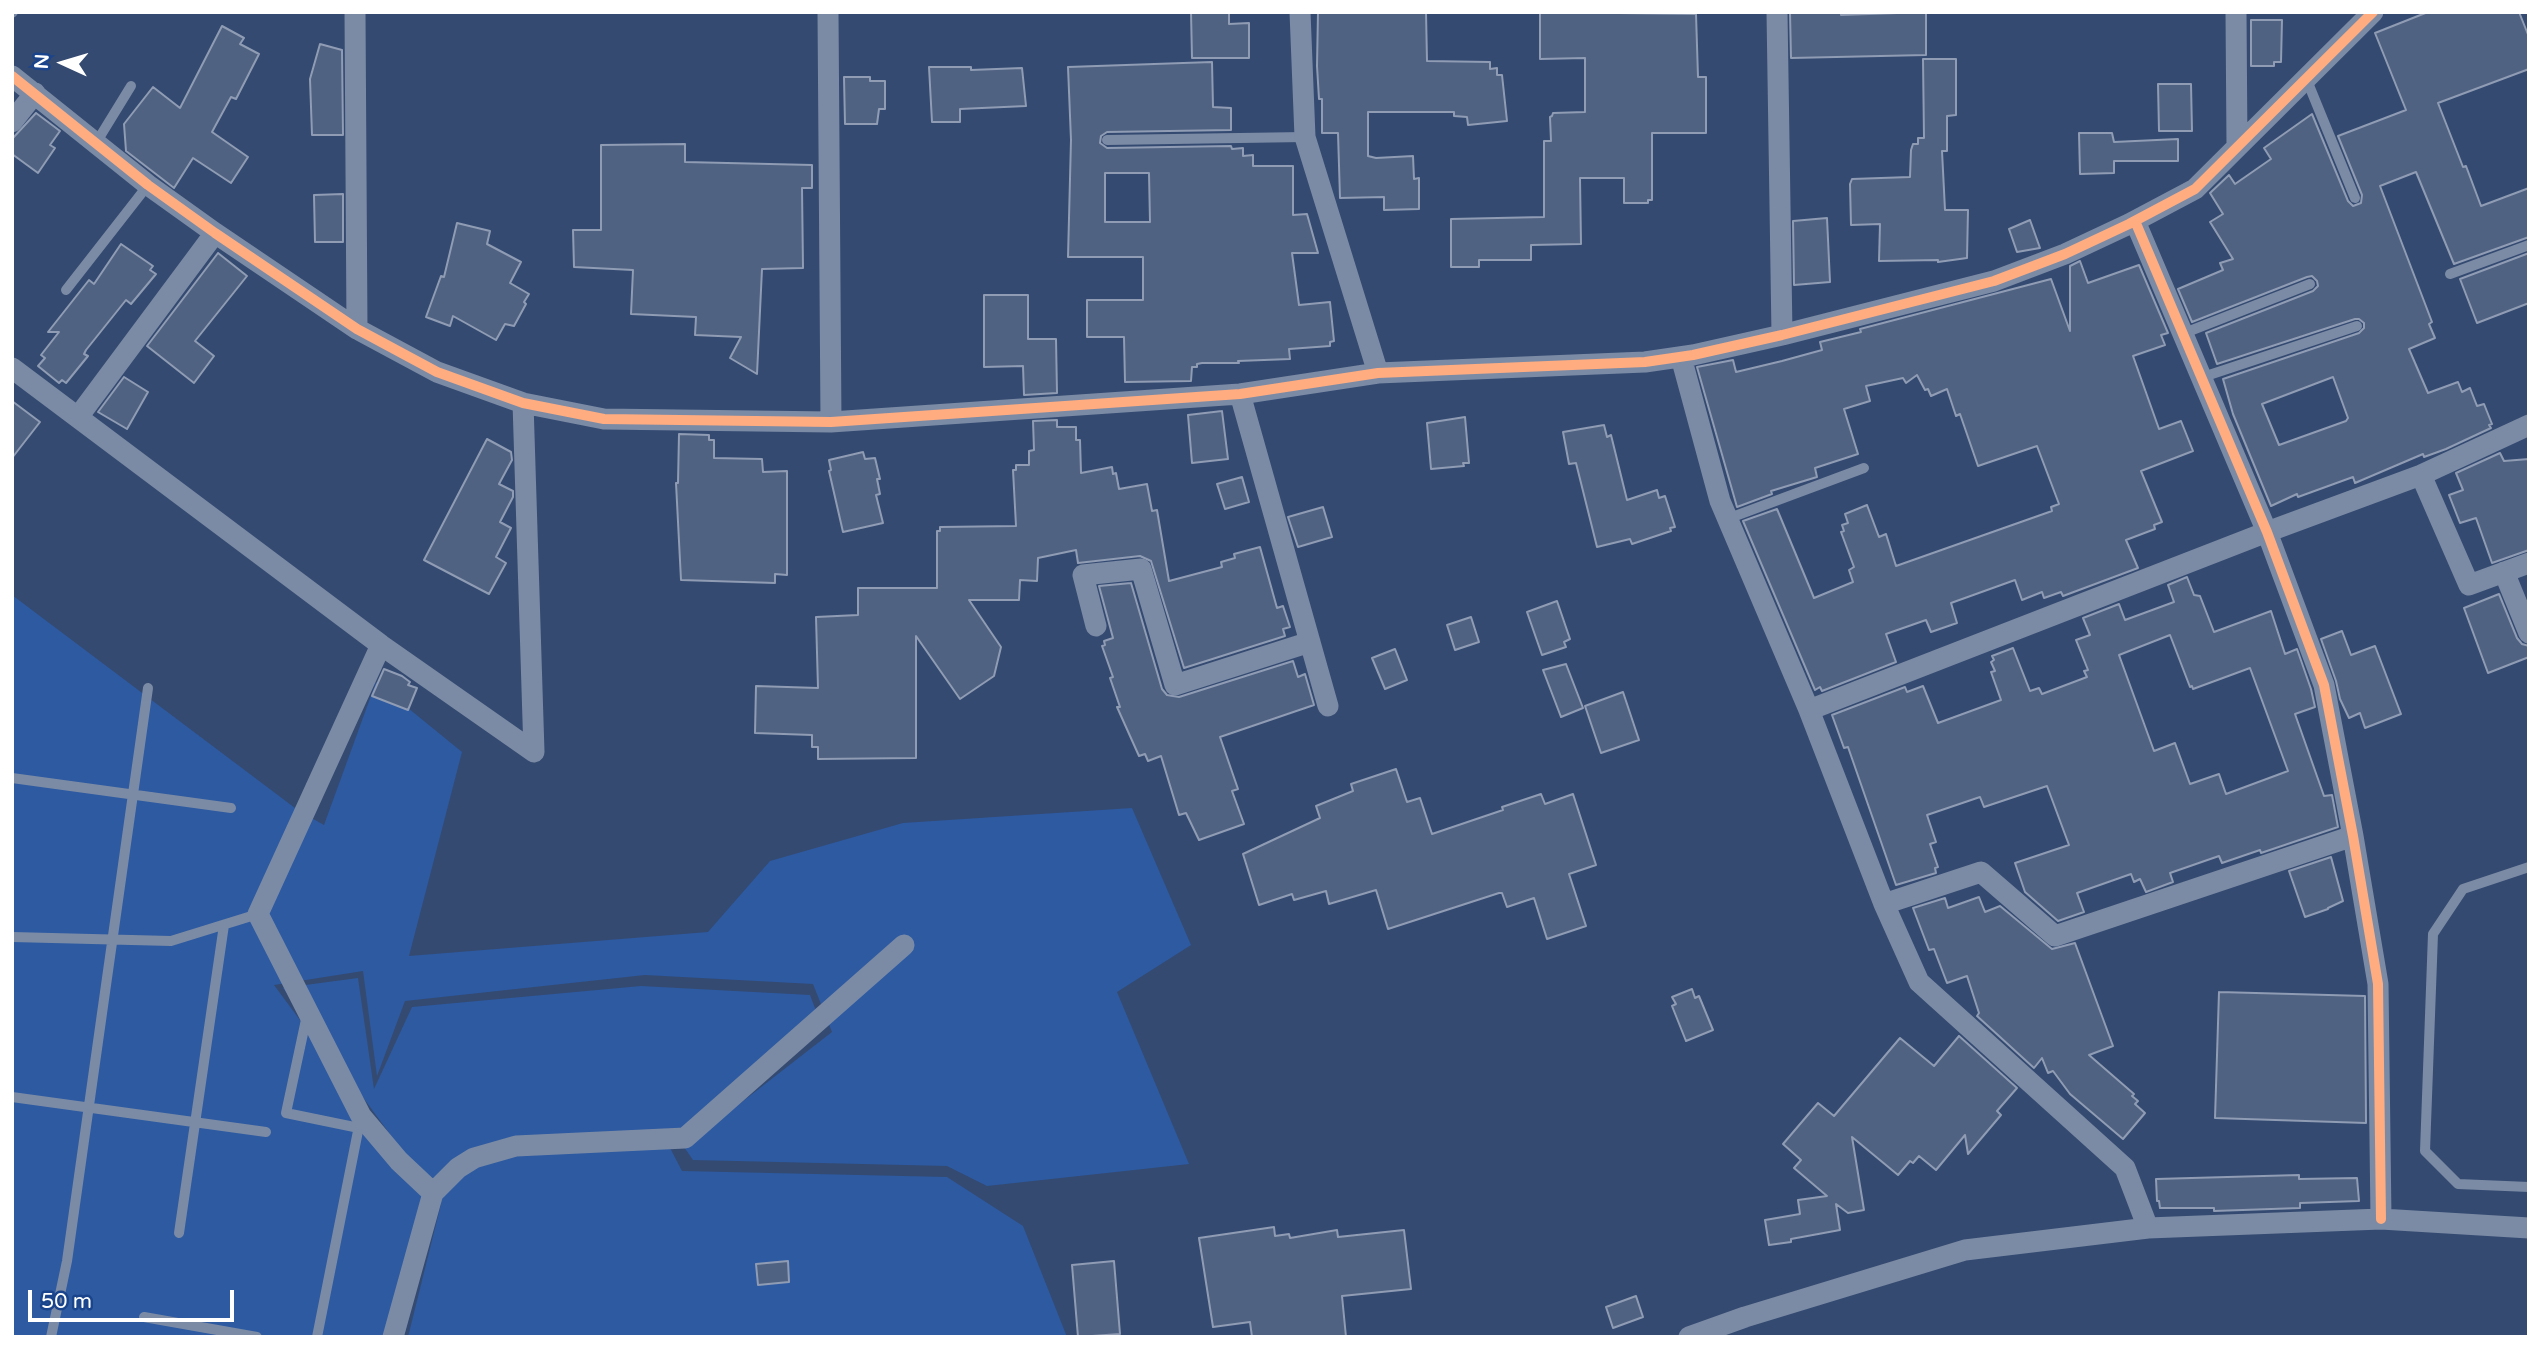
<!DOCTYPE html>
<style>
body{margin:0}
#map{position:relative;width:2541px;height:1349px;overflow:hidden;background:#344a71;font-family:"Varela Round",sans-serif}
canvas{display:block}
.frame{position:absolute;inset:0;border:14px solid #fff;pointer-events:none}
.north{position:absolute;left:28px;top:28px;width:70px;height:70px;-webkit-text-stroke:5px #1a448b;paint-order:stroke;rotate:274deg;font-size:19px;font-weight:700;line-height:28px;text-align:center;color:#fff}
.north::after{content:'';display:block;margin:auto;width:24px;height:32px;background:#fff;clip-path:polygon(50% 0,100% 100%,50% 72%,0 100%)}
.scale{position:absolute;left:28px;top:1290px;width:206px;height:32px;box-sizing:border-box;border:4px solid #fff;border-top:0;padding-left:9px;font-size:21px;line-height:24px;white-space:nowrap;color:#fff;-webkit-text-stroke:5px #1a448b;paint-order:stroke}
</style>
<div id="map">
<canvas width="2541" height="1349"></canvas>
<div class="frame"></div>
<div class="north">N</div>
<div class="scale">50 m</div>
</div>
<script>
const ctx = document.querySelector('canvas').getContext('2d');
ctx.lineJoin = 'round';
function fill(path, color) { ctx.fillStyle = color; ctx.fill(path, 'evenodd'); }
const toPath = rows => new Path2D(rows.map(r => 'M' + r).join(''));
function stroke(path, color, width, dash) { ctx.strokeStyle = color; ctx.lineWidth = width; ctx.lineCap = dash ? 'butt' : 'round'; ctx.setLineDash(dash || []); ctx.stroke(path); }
const green = toPath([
 [12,595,299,811,324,825,376,682,462,752,409,956,708,932,770,861,903,823,1132,808,1191,945,1117,992,1189,1164,987,1186,947,1166,693,1160,684,1147,832,1032,813,984,645,975,405,1001,377,1076,363,971,274,985,437,1205,404,1337,12,1337],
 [358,978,374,1089,412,1007,641,986,810,995,821,1024,668,1144,682,1171,947,1177,1023,1226,1067,1337,408,1337,441,1204,283,988]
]);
const building = toPath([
 [1191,12,1229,12,1229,24,1249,23,1249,58,1192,58,1191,12],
 [1318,12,1426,12,1427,61,1490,62,1490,69,1497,68,1497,75,1502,75,1507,121,1468,125,1467,117,1454,116,1454,112,1368,112,1368,156,1376,158,1413,156,1414,179,1419,178,1419,209,1384,210,1384,197,1340,198,1338,133,1322,133,1322,99,1319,99,1317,66,1318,12],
 [1540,12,1696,14,1698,77,1706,77,1706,133,1652,133,1652,200,1648,200,1648,203,1624,203,1624,178,1580,178,1581,244,1531,245,1531,260,1479,260,1479,267,1451,267,1451,219,1544,217,1544,141,1551,141,1550,117,1552,116,1553,113,1585,112,1585,58,1540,59,1540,12],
 [1790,12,1841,12,1841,15,1926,12,1926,55,1791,58,1790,12],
 [2428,12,2519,12,2529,37,2529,69,2438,103,2463,167,2466,166,2481,206,2529,188,2529,237,2454,264,2416,172,2380,186,2432,322,2429,324,2435,338,2409,349,2428,393,2458,382,2462,392,2470,388,2477,406,2484,404,2492,424,2489,425,2491,428,2446,449,2424,457,2423,454,2355,483,2353,477,2298,497,2297,494,2271,506,2233,414,2223,379,2359,333,2364,328,2364,323,2359,319,2355,319,2217,364,2206,333,2313,291,2318,286,2317,281,2312,276,2307,277,2192,322,2178,289,2223,270,2220,263,2233,259,2210,222,2223,214,2210,193,2229,175,2235,184,2271,159,2264,148,2312,114,2348,201,2353,206,2361,203,2362,195,2338,136,2406,110,2375,33,2428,12],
 [2333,377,2348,418,2346,421,2279,445,2262,404,2333,377],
 [2251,20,2282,20,2281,62,2274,62,2274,66,2251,66,2251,20],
 [222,26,244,38,240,44,259,54,236,99,231,97,212,132,248,157,231,183,193,158,174,188,126,151,124,124,153,87,180,108,222,26],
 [320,44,342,50,343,135,312,135,310,79,320,44],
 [1923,59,1956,59,1956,115,1947,116,1947,151,1942,151,1945,210,1968,210,1967,258,1938,262,1938,260,1879,261,1880,224,1851,225,1850,184,1852,179,1910,177,1911,150,1913,144,1918,144,1918,138,1924,138,1923,59],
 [1212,62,1213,107,1231,108,1231,130,1107,132,1101,136,1100,143,1107,148,1231,146,1232,149,1243,148,1243,156,1253,155,1253,166,1293,166,1293,215,1307,214,1318,253,1292,253,1299,305,1330,302,1334,341,1330,342,1330,346,1289,349,1290,359,1238,361,1239,363,1202,363,1197,364,1197,367,1192,367,1191,381,1125,382,1124,337,1087,337,1087,300,1143,300,1143,257,1068,257,1071,140,1068,67,1212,62],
 [1105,173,1149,173,1150,222,1105,222,1105,173],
 [929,67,971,67,971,70,1022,68,1026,106,960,109,960,122,932,122,929,67],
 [844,77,870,77,870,81,885,81,885,109,879,109,877,124,845,124,844,77],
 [2158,84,2191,84,2192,131,2159,131,2158,84],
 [36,113,60,131,50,145,55,148,38,173,12,154,12,139,36,113],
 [2079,133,2112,133,2114,142,2178,139,2178,161,2114,161,2114,173,2080,174,2079,133],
 [685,144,685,162,812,165,812,188,802,188,803,268,762,269,757,374,730,358,741,337,695,335,696,317,631,314,633,270,574,267,573,230,601,230,601,145,685,144],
 [343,194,343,242,315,242,314,195,343,194],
 [1827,218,1830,282,1794,285,1793,221,1827,218],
 [2030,220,2040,248,2017,252,2009,229,2030,220],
 [457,223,490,231,487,244,521,262,510,283,529,294,524,302,526,304,514,326,505,324,496,340,453,316,450,326,426,317,441,276,444,277,457,223],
 [121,244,153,266,150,270,156,274,131,304,126,300,86,350,84,354,88,356,66,383,62,380,59,383,38,366,45,358,41,355,59,332,48,332,89,280,94,284,121,244],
 [218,253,247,276,195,341,214,356,194,383,147,346,218,253],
 [2529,253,2529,303,2477,323,2460,279,2529,253],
 [2080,261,2088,283,2139,265,2168,333,2161,335,2165,345,2133,356,2159,429,2181,421,2193,451,2141,471,2162,522,2154,525,2155,529,2126,540,2138,568,2063,596,2061,592,2044,598,2042,592,2022,600,2015,580,1951,603,1957,623,1931,632,1926,620,1886,634,1896,662,1822,691,1820,687,1815,690,1743,521,1777,509,1814,598,1853,582,1849,570,1854,567,1841,532,1844,531,1842,525,1848,523,1845,514,1867,505,1879,537,1886,534,1896,566,2052,511,2051,507,2059,504,2037,446,1978,466,1960,414,1956,416,1947,389,1931,396,1928,389,1925,390,1917,375,1906,383,1903,378,1866,386,1870,401,1844,409,1858,454,1815,468,1817,477,1771,491,1772,494,1737,507,1697,367,1733,360,1736,372,1782,361,1822,350,1820,342,1861,332,1860,329,2051,279,2070,331,2070,266,2080,261],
 [984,295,1028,295,1028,339,1056,339,1057,393,1024,395,1023,366,984,367,984,295],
 [124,377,148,392,127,429,98,412,124,377],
 [12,401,40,422,12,458,12,401],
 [1222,411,1228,459,1192,463,1188,415,1222,411],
 [1465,417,1469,463,1463,463,1464,466,1431,469,1427,423,1465,417],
 [1057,420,1057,427,1076,427,1076,440,1080,440,1081,473,1112,467,1113,474,1116,473,1119,489,1147,484,1152,511,1157,510,1169,581,1222,567,1221,562,1235,558,1234,554,1260,547,1277,608,1283,606,1290,627,1283,629,1285,636,1184,668,1151,561,1140,556,1078,563,1076,550,1038,558,1037,581,1020,580,1019,600,969,600,1001,647,994,676,960,699,916,636,916,758,818,759,818,747,812,747,812,735,755,733,756,686,818,688,816,617,858,615,858,588,937,588,937,531,940,531,940,527,1016,526,1013,470,1016,470,1016,465,1029,465,1029,451,1034,450,1033,421,1057,420],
 [1604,425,1607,437,1611,435,1627,500,1657,490,1659,498,1665,496,1675,527,1670,528,1671,531,1632,544,1630,539,1597,547,1576,463,1569,464,1563,432,1604,425],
 [679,434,709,435,709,440,714,440,714,458,762,459,763,472,787,471,787,575,775,574,775,583,681,580,676,483,678,483,679,434],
 [487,439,511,452,512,460,499,484,513,491,513,497,500,522,511,528,496,557,506,563,489,594,424,560,487,439],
 [863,452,865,459,875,458,880,479,877,479,880,494,876,495,883,523,843,532,829,471,831,470,829,460,863,452],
 [2500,453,2504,461,2529,459,2529,550,2492,563,2476,518,2460,523,2449,495,2463,490,2456,473,2500,453],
 [1242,477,1249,502,1225,509,1217,484,1242,477],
 [1323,507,1332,537,1298,547,1288,517,1323,507],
 [2187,577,2194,595,2200,596,2214,632,2271,611,2285,654,2297,649,2311,689,2315,707,2295,714,2324,796,2332,795,2338,827,2261,853,2260,850,2222,863,2219,856,2170,873,2173,882,2146,892,2140,879,2134,882,2131,874,2077,893,2084,912,2058,921,2025,892,2015,863,2069,845,2047,786,1984,807,1980,797,1927,815,1936,842,1930,844,1938,867,1935,868,1936,873,1896,885,1848,747,1844,748,1832,715,1905,687,1907,692,1923,686,1938,723,2001,700,1991,672,1995,671,1991,662,1994,660,1992,656,2013,648,2030,691,2039,688,2042,694,2087,677,2084,671,2088,670,2076,640,2090,635,2083,618,2119,604,2125,620,2174,602,2168,585,2187,577],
 [2170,635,2190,687,2192,686,2193,689,2250,668,2288,771,2226,794,2219,774,2190,784,2175,743,2154,751,2119,655,2170,635],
 [1131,583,1162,689,1167,695,1179,697,1293,661,1298,677,1305,674,1314,705,1220,737,1238,789,1232,791,1244,824,1199,840,1186,813,1179,815,1161,756,1148,761,1145,754,1139,756,1117,707,1120,707,1110,678,1113,677,1102,646,1105,645,1104,641,1113,638,1099,586,1131,583],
 [2499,594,2517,638,2522,644,2529,646,2529,657,2488,673,2464,608,2499,594],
 [1557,601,1570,639,1564,642,1566,647,1542,655,1527,612,1557,601],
 [1471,617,1479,642,1455,650,1447,625,1471,617],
 [2342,631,2351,655,2375,646,2401,714,2365,728,2360,713,2349,718,2340,699,2336,681,2321,639,2342,631],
 [1395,649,1407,680,1385,689,1372,658,1395,649],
 [1566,664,1583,708,1561,717,1543,670,1566,664],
 [384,669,402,676,410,682,408,685,417,688,408,710,372,696,384,669],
 [1623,692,1639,740,1601,753,1585,706,1623,692],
 [1396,769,1407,802,1420,798,1432,834,1503,810,1502,807,1541,794,1545,804,1573,794,1596,865,1569,874,1586,926,1547,939,1534,898,1507,907,1502,893,1499,893,1388,929,1376,890,1329,904,1326,891,1294,900,1292,894,1259,905,1243,854,1320,818,1316,806,1353,791,1351,784,1396,769],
 [2331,857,2343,901,2328,908,2328,909,2305,917,2289,871,2331,857],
 [1979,897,1985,912,2000,906,2052,949,2075,943,2113,1046,2089,1055,2134,1094,2132,1096,2138,1101,2135,1104,2145,1113,2123,1139,2070,1094,2053,1071,2048,1073,2042,1058,2034,1068,1977,1016,1979,1013,1967,976,1947,983,1934,949,1929,950,1913,908,1945,898,1948,908,1979,897],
 [1692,989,1695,998,1699,996,1713,1030,1686,1041,1672,1006,1676,1004,1672,997,1692,989],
 [2219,992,2365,996,2366,1123,2215,1118,2219,992],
 [1959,1036,2017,1088,1997,1111,2001,1115,1968,1154,1965,1135,1936,1170,1919,1156,1913,1163,1910,1161,1898,1175,1852,1137,1864,1210,1848,1213,1836,1204,1840,1230,1791,1239,1791,1242,1769,1245,1765,1220,1800,1214,1798,1200,1827,1196,1794,1168,1801,1160,1783,1144,1818,1103,1834,1116,1900,1038,1934,1066,1959,1036],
 [2299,1175,2299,1179,2357,1178,2359,1201,2300,1203,2300,1208,2214,1211,2214,1208,2160,1208,2159,1201,2157,1201,2156,1179,2299,1175],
 [1274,1227,1275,1236,1289,1234,1290,1238,1337,1230,1338,1237,1404,1230,1411,1289,1342,1296,1346,1337,1252,1337,1250,1322,1213,1327,1199,1238,1274,1227],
 [788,1261,789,1282,758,1285,756,1264,788,1261],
 [1114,1261,1120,1334,1078,1337,1072,1265,1114,1261],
 [1636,1296,1643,1317,1613,1328,1606,1307,1636,1296]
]);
const lane = toPath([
 [12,13,13,12],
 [2306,78,2355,198],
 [1107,140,1305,137],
 [96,143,131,86],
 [2450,274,2529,245],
 [66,290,148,185],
 [2182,334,2310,284],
 [2200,378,2357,326],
 [1727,519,1864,468],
 [12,778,231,808],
 [2529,867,2463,889,2433,934,2425,1151,2458,1184,2529,1187],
 [12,937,171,941,258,914],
 [307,1015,286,1113,359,1128],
 [12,1097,266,1132],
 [179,1233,224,925],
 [144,1317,257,1337],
 [51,1337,67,1261,148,688],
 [317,1337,361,1116]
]);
const street = toPath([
 [355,12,357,329],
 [828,12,831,422],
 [1300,12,1305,137,1378,373],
 [1777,12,1782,335],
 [2236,12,2237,146],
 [12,76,148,185,215,233,357,329,437,372,523,403,604,419,831,422,1240,394,1378,373,1645,362,1693,355,1782,335,1994,281,2065,254,2129,224,2195,189,2373,12],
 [12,122,35,93],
 [2135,221,2267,532,2324,685,2353,836,2378,984,2381,1219],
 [1681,357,1720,501,1809,710,1884,904,1919,982,2125,1168,2148,1228],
 [12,368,381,645,534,752,523,403],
 [1240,394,1328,706],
 [78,417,215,233],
 [2421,475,2469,585,2529,563],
 [2504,572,2529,633],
 [1096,626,1083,575,1141,569,1175,685,1310,642],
 [381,645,258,914,361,1116,399,1161,433,1193],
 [1809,710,2267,532,2421,475,2529,425],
 [1884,904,1981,872,2055,936,2353,836],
 [393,1337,433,1193,458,1168,474,1158,516,1146,685,1138,904,945],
 [1689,1337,1745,1317,1965,1250,2148,1228,2381,1219,2529,1228]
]);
const cycleway = toPath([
 [12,76,148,185,215,233,357,329,437,372,523,403,604,419,831,422,1240,394,1378,373,1645,362,1693,355,1782,335,1994,281,2065,254,2129,224,2195,189,2373,12],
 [2135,221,2267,532,2324,685,2353,836,2378,984,2381,1219]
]);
fill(green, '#2d5aa1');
fill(building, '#506281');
stroke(building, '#8f9cb4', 2);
stroke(lane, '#7b8ba5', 10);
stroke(street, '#7b8ba5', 21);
stroke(cycleway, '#ffac80', 10);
</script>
